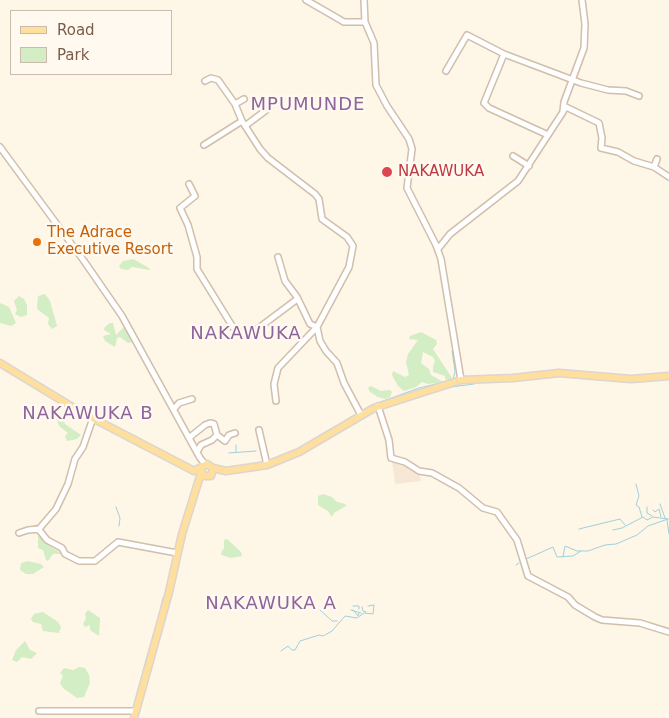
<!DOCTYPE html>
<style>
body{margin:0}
#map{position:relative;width:669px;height:718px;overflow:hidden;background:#fef6e7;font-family:"DejaVu Sans",sans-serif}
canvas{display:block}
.legend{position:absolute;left:10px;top:10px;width:162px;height:65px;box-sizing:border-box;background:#fff9ef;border:1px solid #cabbad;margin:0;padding:6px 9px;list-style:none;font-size:15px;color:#7a5d49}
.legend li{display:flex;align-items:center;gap:10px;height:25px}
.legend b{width:25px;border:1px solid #cabbad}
</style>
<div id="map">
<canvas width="669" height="718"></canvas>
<ul class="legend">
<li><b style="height:6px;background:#ffdf9d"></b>Road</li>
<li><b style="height:14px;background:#d3edc4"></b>Park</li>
</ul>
</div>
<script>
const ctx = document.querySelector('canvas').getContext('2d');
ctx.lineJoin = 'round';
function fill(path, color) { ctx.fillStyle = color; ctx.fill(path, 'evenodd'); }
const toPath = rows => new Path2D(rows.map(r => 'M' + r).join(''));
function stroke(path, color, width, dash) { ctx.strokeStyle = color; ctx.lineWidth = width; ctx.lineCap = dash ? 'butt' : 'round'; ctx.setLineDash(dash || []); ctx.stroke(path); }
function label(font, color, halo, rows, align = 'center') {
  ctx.font = font + ' "DejaVu Sans",sans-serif'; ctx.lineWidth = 5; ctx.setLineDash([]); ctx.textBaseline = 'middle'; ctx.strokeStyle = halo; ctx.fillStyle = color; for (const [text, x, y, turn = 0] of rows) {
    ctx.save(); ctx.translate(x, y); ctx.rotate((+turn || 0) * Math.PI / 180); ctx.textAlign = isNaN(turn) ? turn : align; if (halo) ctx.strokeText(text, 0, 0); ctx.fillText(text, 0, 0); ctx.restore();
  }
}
const residential = toPath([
 [392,460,401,462,419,472,421,481,395,484]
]);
const green = toPath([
 [133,259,149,268,150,270,132,267,128,270,121,269,119,266,123,261],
 [45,294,50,301,57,326,52,329,48,324,49,318,37,309,38,296],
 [19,296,24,299,27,305,27,315,21,317,15,314,17,310,14,301],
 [0,303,9,307,16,323,11,326,0,323],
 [110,323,113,323,116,335,124,327,132,342,128,343,120,337,117,338,115,347,105,341,103,336,111,334,104,330,105,327],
 [421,332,436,340,437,344,433,349,452,378,448,380,445,379,445,376,433,372,433,366,435,361,433,357,423,352,421,363,429,369,431,375,443,382,428,384,422,382,416,387,404,391,398,386,392,375,393,371,405,377,409,375,406,362,408,354,418,340,409,339,410,336],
 [371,386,381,391,390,390,392,392,390,397,385,399,378,397,370,392,368,388],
 [61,416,64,416,63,419,65,424,81,435,77,439,67,441,65,436,68,433,59,426,57,420],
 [323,494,332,497,337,502,345,504,346,506,334,513,332,517,328,511,318,505,318,496],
 [38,536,40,536,47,544,62,554,53,554,48,561,46,560,43,550,38,548],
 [227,539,241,552,242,556,231,558,222,555,221,553,224,548,224,540],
 [28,561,41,564,44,567,33,574,26,574,20,570,21,563],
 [88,610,100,618,99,636,90,630,90,625,85,627,83,624,86,618,85,614],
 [43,612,58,622,61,627,59,633,43,631,41,624,33,622,31,619,34,614],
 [25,641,30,650,37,653,31,659,22,657,17,662,12,660,16,650],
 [79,667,85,668,89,675,90,683,84,697,77,698,63,688,60,683,63,676,60,673,64,668,73,670]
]);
const stream = toPath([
 [452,351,455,371,453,380],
 [451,387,474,384],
 [375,404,419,388,440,383],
 [187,440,193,452],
 [236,445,236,452],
 [229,453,256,451],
 [194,455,202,463],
 [636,484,639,496,636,505,639,507,642,517],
 [660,504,665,518],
 [116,507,120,518,119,526],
 [647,507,647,513,652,516],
 [653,510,655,512,659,509,661,517],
 [667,520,669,534],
 [579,529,620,519,625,525],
 [613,530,622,528,643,517,647,520,653,517,668,519],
 [563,557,565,546,577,551,588,551,605,545,616,544,637,535,648,526,668,519],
 [524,560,553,547,557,557,573,556,581,551],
 [516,565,519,563],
 [165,594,167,588],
 [161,606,163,598],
 [353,606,359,606,359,609],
 [362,607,363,611,366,612],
 [320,610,332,621,337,621],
 [351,610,361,613],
 [353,610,358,616,359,613],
 [158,620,160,612],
 [149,650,154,634],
 [281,651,288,646,292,650,295,650,300,641,319,635,323,636,332,631,345,616,357,618,364,613,373,614,374,605,368,606],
 [135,702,148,653]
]);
const minor = toPath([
 [306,0,344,22,365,22],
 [364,0,365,22,374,43,376,85,387,106,409,139,412,149,407,188,436,245,441,259,461,380],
 [446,71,467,35,504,54],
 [205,81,211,78,218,80,235,104,242,121,260,149,268,158,315,194,319,199,322,219,347,237,353,246,349,267,317,327,278,368,274,384,276,401],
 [235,104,244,99],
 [563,111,566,107,599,123,602,138,601,148,618,152,634,161,654,167,657,159],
 [245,126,269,108],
 [548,135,489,108,484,103,504,54,581,83,608,90,626,91,639,96],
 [204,145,242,121],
 [0,147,84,261,122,316,200,458,205,464],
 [513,156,529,166],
 [654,167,669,177],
 [189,184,195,196,180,208,188,225,197,257,197,269,234,329,248,336,296,300],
 [438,249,450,234,518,181,563,112,564,102,584,48,585,24,582,0],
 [278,257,285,281,297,297,310,324,317,327,320,341,326,351,337,363,344,383,361,415],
 [378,406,389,440,391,458,405,462,419,471,432,473,459,488,483,508,497,512,517,540,528,576,568,597,575,605,595,617,602,620,640,623,669,632],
 [174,409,179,403,192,399],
 [259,430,267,465],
 [217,435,225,441,229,435,235,433],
 [190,437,205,425,210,423,214,424,217,435,212,440,201,445,197,452],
 [36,529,40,531,47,540,62,548,65,554,79,561,95,561,118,542,177,553],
 [19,533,28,530,39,529,56,509,68,484,75,459,83,447,93,418],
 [39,711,135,711]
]);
const major = toPath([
 [0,363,79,411,194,471],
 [207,464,213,468,211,476,203,476,201,469,194,471,207,464],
 [213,468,226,471,267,465,299,452,374,408,461,380,513,378,559,373,631,379,669,376],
 [134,718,169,592,182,534,201,473]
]);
const markers = [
 [387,172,6,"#e0444e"],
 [37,242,5,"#e8710a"]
];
const healthNames = [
 ["NAKAWUKA",398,172]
];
const foodNames = [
 ["The Adrace",47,233],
 ["Executive Resort",47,250]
];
const quarterNames = [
 ["MPUMUNDE",308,105],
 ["NAKAWUKA",246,334],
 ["NAKAWUKA B",88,414],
 ["NAKAWUKA A",271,604]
];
fill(residential, '#f6e8d5');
fill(green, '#d3edc4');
stroke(stream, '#9fd0dc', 1);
stroke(minor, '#d1beab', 8);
stroke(major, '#dcd5d0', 9);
stroke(minor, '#fff', 5);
stroke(major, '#ffdf9d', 6);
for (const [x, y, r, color] of markers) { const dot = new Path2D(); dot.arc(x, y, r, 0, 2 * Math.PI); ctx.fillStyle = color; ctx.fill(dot); stroke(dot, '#fff9ef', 2); }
label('15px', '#be3a42', '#fff9ef', healthNames, 'left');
label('15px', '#c56008', '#fff9ef', foodNames, 'left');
ctx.letterSpacing = '1px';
label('18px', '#8d649d', '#fff9ef', quarterNames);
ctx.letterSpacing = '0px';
</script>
